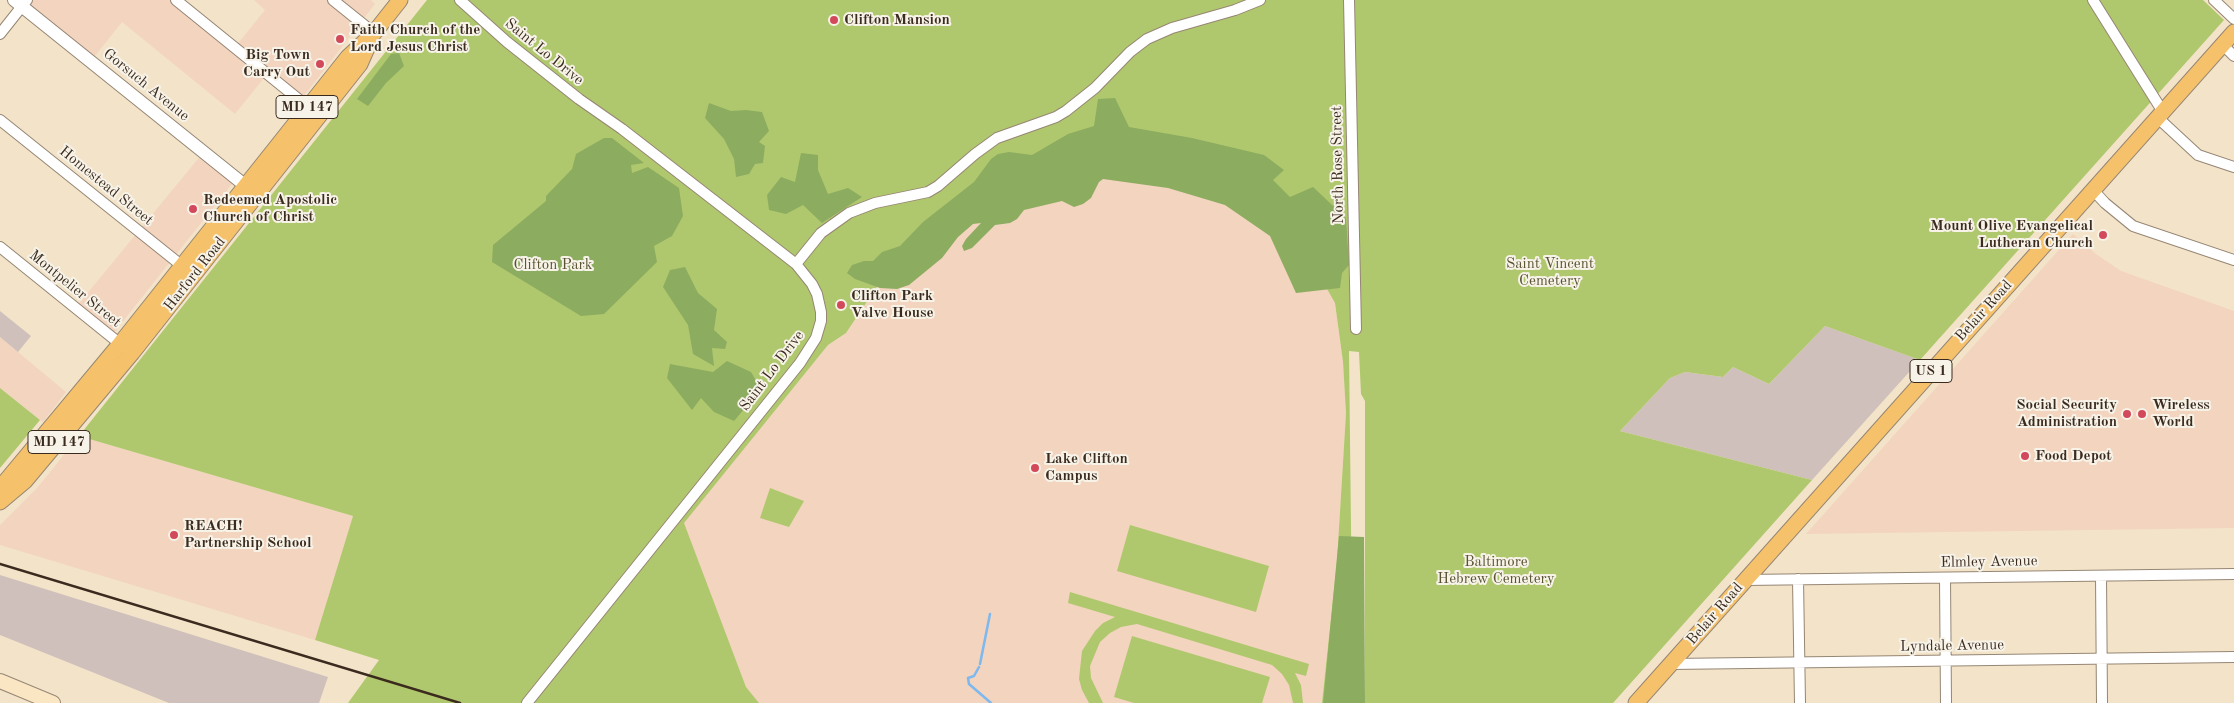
<!DOCTYPE html>
<style>
body{margin:0}
canvas{display:block;background:#f2e3c9}
</style>
<canvas width="2234" height="703"></canvas>
<script>
const ctx = document.querySelector('canvas').getContext('2d');
ctx.lineJoin = 'round';
function fill(path, color) { ctx.fillStyle = color; ctx.fill(path, 'evenodd'); }
const toPath = rows => new Path2D(rows.map(r => 'M' + r).join(''));
function stroke(path, color, width, dash) { ctx.strokeStyle = color; ctx.lineWidth = width; ctx.lineCap = dash ? 'butt' : 'round'; ctx.setLineDash(dash || []); ctx.stroke(path); }
function label(font, color, halo, rows, align = 'center') {
  ctx.font = font + ' "Old Standard TT",serif'; ctx.lineWidth = 4; ctx.setLineDash([]); ctx.textBaseline = 'middle'; ctx.strokeStyle = halo; ctx.fillStyle = color; for (const [text, x, y, turn = 0] of rows) {
    ctx.save(); ctx.translate(x, y); ctx.rotate((+turn || 0) * Math.PI / 180); ctx.textAlign = isNaN(turn) ? turn : align; if (halo) ctx.strokeText(text, 0, 0); ctx.fillText(text, 0, 0); ctx.restore();
  }
}
const built = toPath([
 [29,0,176,0,235,47,265,10,254,0,371,0,375,4,300,101,268,73,235,114,122,22,91,61,23,7],
 [1160,137,1310,259,1335,303,1343,362,1346,413,1337,561,1322,703,759,703,746,687,683,523,828,345,846,333,898,255],
 [202,154,236,179,112,335,76,307],
 [2073,234,2096,254,2121,271,2234,311,2234,528,1806,534],
 [0,337,66,392,43,422,0,388],
 [79,436,353,516,315,640,0,545,0,525,38,487]
]);
const industrial = toPath([
 [0,311,31,336,18,352,0,337],
 [1825,326,1920,360,1812,480,1620,431,1670,378,1685,372,1723,377,1733,367,1769,384],
 [0,575,328,677,319,703,169,703,0,635]
]);
const green = toPath([
 [427,0,2203,0,2224,20,1920,360,1825,326,1769,384,1733,367,1723,377,1685,372,1670,378,1620,431,1812,480,1613,703,1365,703,1365,401,1361,394,1359,352,1349,351,1353,703,1322,703,1337,561,1346,413,1343,362,1335,303,1310,259,1160,137,898,255,846,333,828,345,684,523,746,687,759,703,348,703,379,660,315,640,353,516,79,436],
 [0,388,40,420,0,468],
 [770,488,804,501,789,527,760,518],
 [1130,525,1269,566,1256,612,1117,571],
 [1070,592,1309,664,1306,676,1295,673,1301,685,1303,703,1293,703,1289,685,1282,674,1272,665,1137,624,1121,627,1110,633,1100,642,1090,666,1091,678,1103,703,1089,703,1082,690,1079,679,1082,651,1095,631,1103,623,1115,617,1068,603],
 [1132,636,1270,677,1262,703,1134,703,1114,697]
]);
const forest = toPath([
 [399,53,404,66,386,83,368,106,357,99,391,54],
 [1115,98,1129,127,1192,138,1264,155,1284,170,1273,180,1290,197,1313,187,1346,218,1349,265,1342,273,1340,288,1296,293,1270,236,1225,205,1168,188,1103,179,1099,182,1091,198,1083,204,1074,207,1062,201,1024,210,1017,219,1010,223,995,225,972,248,964,251,962,246,966,239,981,223,973,224,958,237,942,258,909,285,897,289,880,288,855,279,847,273,852,265,864,261,873,261,882,252,900,246,923,222,974,182,991,159,998,154,1009,152,1032,155,1068,134,1094,126,1098,99],
 [709,103,731,111,746,110,762,112,769,131,759,142,765,146,763,163,755,164,749,174,736,177,734,159,724,139,705,118],
 [604,138,612,138,644,163,631,165,632,173,648,167,679,188,683,216,672,236,654,246,657,262,604,314,581,316,492,262,493,245,546,201,546,196,572,169,576,154],
 [801,153,818,155,818,170,828,194,848,188,862,197,822,223,803,205,786,214,769,210,767,195,781,177,795,182],
 [685,267,698,293,717,309,714,330,727,342,725,349,712,348,714,366,693,354,688,325,663,287,670,270],
 [727,361,751,372,761,389,734,421,714,412,701,398,692,410,667,378,670,364,713,372],
 [1339,536,1364,537,1365,703,1323,703]
]);
const stream = toPath([
 [980,664,990,614],
 [979,667,974,676,968,678,969,684,991,703]
]);
const minor = toPath([
 [176,0,313,111],
 [333,0,374,33],
 [460,0,507,42,579,99,622,129,796,264,812,284,817,294,821,312,821,321,816,338,800,363,527,703],
 [1349,0,1356,329],
 [2093,0,2163,112],
 [2214,0,2234,19],
 [0,34,27,0],
 [2223,45,2234,56],
 [2158,118,2198,155,2234,167],
 [0,120,186,269],
 [2093,190,2105,203,2133,226,2234,260],
 [0,247,124,347],
 [796,264,821,233,849,213,875,203,928,192,938,186,975,154,997,138,1056,117,1066,111,1095,88,1130,52,1147,39,1172,28,1235,10,1260,0],
 [2101,576,2102,703],
 [1945,578,1946,703],
 [1798,579,1800,703],
 [1744,580,2234,574],
 [1670,664,2234,657]
]);
const tertiary = toPath([
 [14,0,252,191]
]);
const secondary = toPath([
 [0,681,53,703]
]);
const primary = toPath([
 [0,488,120,344,348,57,374,33,400,0],
 [0,502,25,481,132,353,360,64,371,39],
 [1636,703,2234,32]
]);
const rail = toPath([
 [0,564,460,703]
]);
const markers = [
 [834,20,5,"#d1495b"],
 [340,39,5,"#d1495b"],
 [320,64,5,"#d1495b"],
 [193,209,5,"#d1495b"],
 [2103,235,5,"#d1495b"],
 [841,305,5,"#d1495b"],
 [2127,414,5,"#d1495b"],
 [2142,414,5,"#d1495b"],
 [2025,456,5,"#d1495b"],
 [1035,468,5,"#d1495b"],
 [174,535,5,"#d1495b"]
];
const shields = [
 [307,107,62],
 [1931,371,42],
 [59,442,62]
];
const shieldNames = [
 ["MD 147",307,107],
 ["US 1",1931,371],
 ["MD 147",59,442]
];
const poiNames = [
 ["Clifton Mansion",844,20],
 ["Faith Church of the",350,30],
 ["Lord Jesus Christ",350,47],
 ["Big Town",310,55,"right"],
 ["Carry Out",310,72,"right"],
 ["Redeemed Apostolic",203,200],
 ["Church of Christ",203,217],
 ["Mount Olive Evangelical",2093,226,"right"],
 ["Lutheran Church",2093,243,"right"],
 ["Clifton Park",851,296],
 ["Valve House",851,313],
 ["Social Security",2117,405,"right"],
 ["Administration",2117,422,"right"],
 ["Wireless",2152,405],
 ["World",2152,422],
 ["Food Depot",2035,456],
 ["Lake Clifton",1045,459],
 ["Campus",1045,476],
 ["REACH!",184,526],
 ["Partnership School",184,543]
];
const streetNames = [
 ["Saint Lo Drive",544,52,39],
 ["Gorsuch Avenue",146,85,39],
 ["North Rose Street",1338,165,-91],
 ["Homestead Street",106,186,39],
 ["Harford Road",195,274,-52],
 ["Montpelier Street",75,289,39],
 ["Belair Road",1984,311,-48],
 ["Saint Lo Drive",772,371,-53],
 ["Elmley Avenue",1989,562,-1],
 ["Belair Road",1715,614,-49],
 ["Lyndale Avenue",1952,646,-1]
];
const parkNames = [
 ["Saint Vincent",1550,264],
 ["Cemetery",1550,281],
 ["Clifton Park",553,265],
 ["Baltimore",1496,562],
 ["Hebrew Cemetery",1496,579]
];
fill(built, '#f3d4bf');
fill(industrial, '#cfc0bb');
fill(green, '#b0c86d');
fill(forest, '#8cac60');
stroke(stream, '#7db8ef', 2.5);
stroke(minor, '#968674', 12);
stroke(tertiary, '#968674', 14);
stroke(secondary, '#968674', 16);
stroke(primary, '#968674', 17);
stroke(minor, '#fff', 10);
stroke(tertiary, '#fff', 12);
stroke(secondary, '#fbe6c4', 14);
stroke(primary, '#f5c16b', 15);
stroke(rail, '#3b2a1e', 2.5);
for (const [x, y, r, color] of markers) { const dot = new Path2D(); dot.arc(x, y, r, 0, 2 * Math.PI); ctx.fillStyle = color; ctx.fill(dot); stroke(dot, '#f7f3e8', 2); }
for (const [x, y, w] of shields) { const box = new Path2D(); box.roundRect(x - w / 2, y - 11.5, w, 23, 4); ctx.fillStyle = '#f7f3e8'; ctx.fill(box); stroke(box, '#3b2a1e', 1); }
label('bold 14px', '#3b2a1e', null, shieldNames);
label('bold 15px', '#3b2a1e', '#f7f3e8', poiNames, 'left');
label('15px', '#3b2a1e', '#f7f3e8', streetNames);
label('15px', '#585232', '#f7f3e8', parkNames);
</script>
